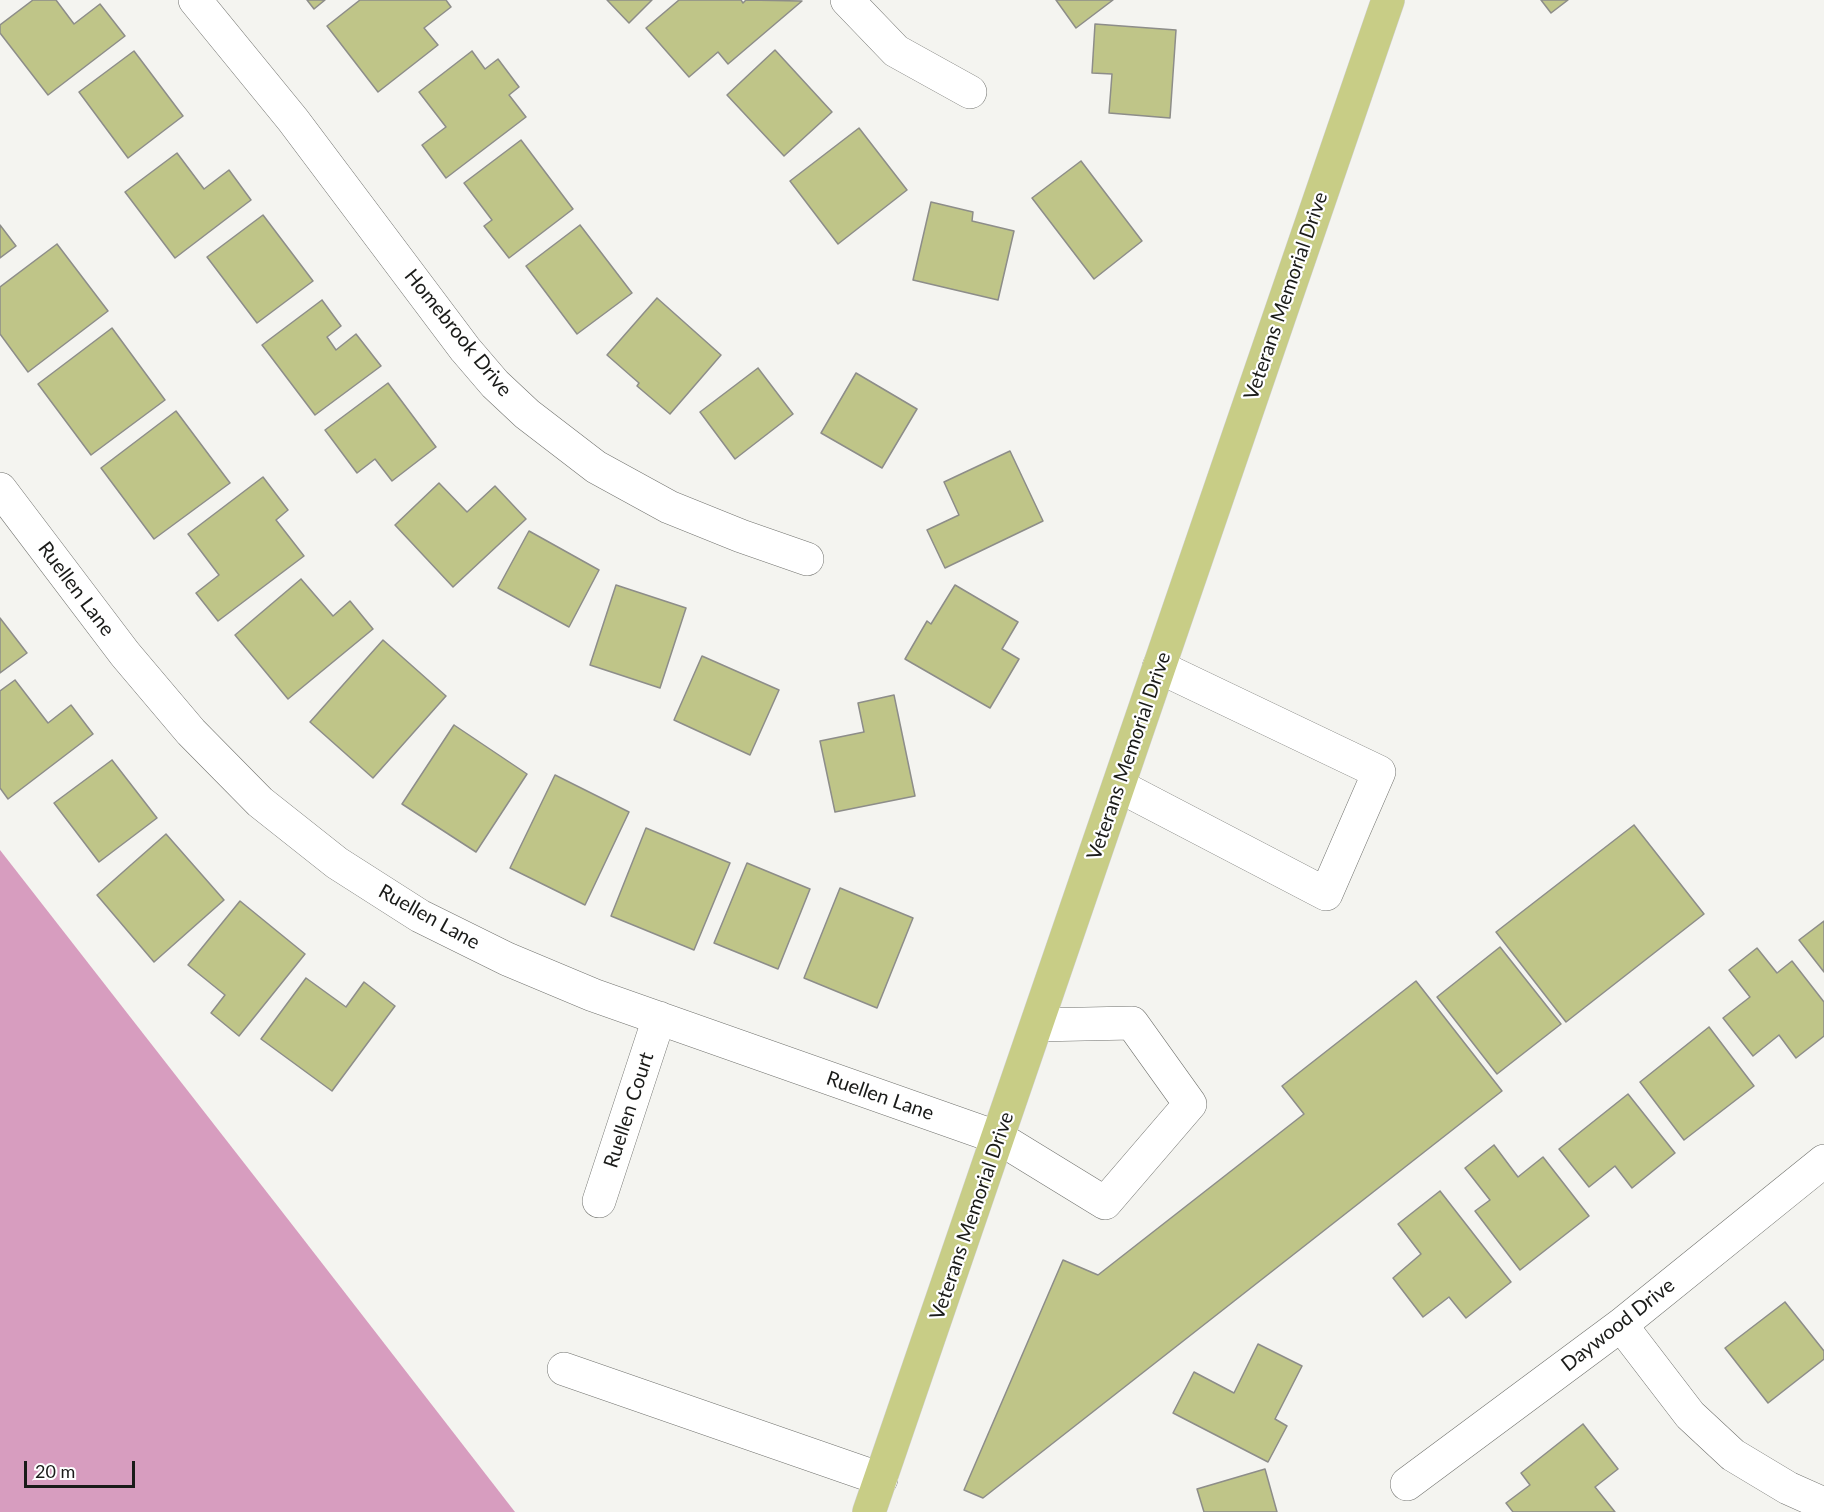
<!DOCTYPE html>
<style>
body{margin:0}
#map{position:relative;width:1824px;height:1512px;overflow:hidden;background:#f4f4f0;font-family:Lato,sans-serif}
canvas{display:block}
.scale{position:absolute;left:24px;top:1461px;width:111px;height:27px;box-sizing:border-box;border:3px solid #1a1b19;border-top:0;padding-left:8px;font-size:18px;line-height:21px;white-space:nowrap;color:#1a1b19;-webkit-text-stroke:4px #fff;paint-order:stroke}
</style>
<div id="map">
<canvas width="1824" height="1512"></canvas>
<div class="scale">20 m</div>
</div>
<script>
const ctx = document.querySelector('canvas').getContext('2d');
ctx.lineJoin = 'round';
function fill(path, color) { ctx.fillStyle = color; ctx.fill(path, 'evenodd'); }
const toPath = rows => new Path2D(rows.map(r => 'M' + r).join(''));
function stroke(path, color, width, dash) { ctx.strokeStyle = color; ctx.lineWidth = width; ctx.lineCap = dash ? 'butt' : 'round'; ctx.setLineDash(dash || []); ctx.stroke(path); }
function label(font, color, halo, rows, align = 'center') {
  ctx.font = font + ' Lato,sans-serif'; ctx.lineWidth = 4.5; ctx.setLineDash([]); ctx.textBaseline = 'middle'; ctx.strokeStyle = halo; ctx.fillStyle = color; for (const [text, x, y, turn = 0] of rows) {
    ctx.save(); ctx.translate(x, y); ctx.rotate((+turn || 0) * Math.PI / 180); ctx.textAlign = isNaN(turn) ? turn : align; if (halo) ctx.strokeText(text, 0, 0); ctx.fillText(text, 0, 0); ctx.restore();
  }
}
const forest = toPath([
 [0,850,287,1218,515,1512,0,1512]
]);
const building = toPath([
 [33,0,56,0,74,24,100,4,125,36,48,95,0,33,0,25,33,0],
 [307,0,325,0,314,9,307,0],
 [360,0,446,0,451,7,424,28,438,45,378,92,327,26,360,0],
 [607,0,652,0,629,23,607,0],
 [679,0,741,0,743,3,746,0,802,1,728,64,718,52,689,77,646,28,679,0],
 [1056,0,1113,0,1076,28,1056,0],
 [1541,0,1568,0,1551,13,1541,0],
 [1095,24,1176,30,1170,118,1109,113,1112,74,1092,73,1095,24],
 [775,50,832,112,784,156,727,95,775,50],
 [134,51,183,116,128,158,79,92,134,51],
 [472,51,485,69,498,59,519,87,509,95,526,117,446,178,422,145,446,127,419,92,472,51],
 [859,128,907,190,838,244,790,181,859,128],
 [521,140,573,209,509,258,484,226,492,220,464,183,521,140],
 [177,153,204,189,229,170,251,200,175,258,125,192,177,153],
 [1081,161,1142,241,1094,279,1032,198,1081,161],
 [931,202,973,212,972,221,1014,231,998,300,913,280,931,202],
 [263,215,313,281,257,323,207,257,263,215],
 [0,225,16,246,0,258,0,225],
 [580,225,632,293,577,334,526,266,580,225],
 [57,244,108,311,28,372,0,334,0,287,57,244],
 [657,298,721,355,670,414,637,386,639,383,607,355,657,298],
 [322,300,341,326,327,337,336,350,356,334,381,366,315,415,262,345,322,300],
 [112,328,165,400,91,455,38,384,112,328],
 [758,368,793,414,735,459,700,412,758,368],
 [856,373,917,409,882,468,821,433,856,373],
 [388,383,436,447,392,481,375,459,357,473,325,430,388,383],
 [176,411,230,483,154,539,101,468,176,411],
 [1010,451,1043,521,945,568,927,530,959,515,944,482,1010,451],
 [263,477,288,510,276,520,304,556,218,621,196,593,219,575,188,534,263,477],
 [439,483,467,512,495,486,526,519,453,587,395,525,439,483],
 [529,531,599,570,569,627,498,588,529,531],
 [301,579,333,616,350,601,373,629,288,699,235,635,301,579],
 [616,585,686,608,660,688,590,665,616,585],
 [955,585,1018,622,1002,649,1019,659,990,708,905,659,927,621,931,624,955,585],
 [0,618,27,653,0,673,0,618],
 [383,640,446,696,373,778,310,722,383,640],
 [702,656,779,690,750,755,674,720,702,656],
 [15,680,48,723,71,705,93,734,8,799,0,788,0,691,15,680],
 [894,695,915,796,835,812,820,741,864,732,858,703,894,695],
 [454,725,527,774,476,852,402,804,454,725],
 [112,760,157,818,99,862,54,803,112,760],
 [555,775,629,812,585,905,510,868,555,775],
 [1634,825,1704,914,1566,1022,1496,932,1634,825],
 [646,828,730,863,694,950,611,916,646,828],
 [166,834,224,900,154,962,97,895,166,834],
 [747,863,810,889,778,969,714,943,747,863],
 [840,888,913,918,877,1008,804,978,840,888],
 [240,901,305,954,239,1036,211,1013,225,995,188,965,240,901],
 [1824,921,1824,972,1799,940,1824,921],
 [1500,947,1561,1024,1497,1074,1437,997,1500,947],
 [1757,948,1777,973,1792,961,1824,1002,1824,1036,1796,1058,1779,1035,1753,1056,1723,1018,1750,997,1729,970,1757,948],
 [306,978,346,1007,364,982,395,1006,332,1091,261,1039,306,978],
 [1416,981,1502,1091,983,1498,964,1490,1063,1260,1098,1275,1304,1114,1282,1086,1416,981],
 [1709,1027,1754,1086,1684,1140,1640,1082,1709,1027],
 [1628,1094,1675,1153,1632,1188,1615,1166,1589,1187,1559,1149,1628,1094],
 [1494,1145,1518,1177,1543,1157,1589,1216,1520,1270,1475,1211,1490,1200,1465,1168,1494,1145],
 [1440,1191,1511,1282,1466,1318,1449,1297,1423,1317,1393,1278,1421,1254,1398,1224,1440,1191],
 [1785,1302,1824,1351,1824,1359,1768,1403,1725,1348,1785,1302],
 [1258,1344,1302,1366,1275,1419,1287,1426,1268,1462,1173,1413,1194,1372,1234,1393,1258,1344],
 [1583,1424,1618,1469,1595,1487,1615,1512,1513,1512,1506,1503,1530,1485,1521,1473,1583,1424],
 [1265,1469,1277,1512,1204,1512,1197,1489,1265,1469]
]);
const minor = toPath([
 [195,0,293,120,465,349,495,384,527,414,596,467,669,507,741,536,807,559],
 [847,0,896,51,970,92],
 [0,489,125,654,191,732,260,802,337,863,420,916,507,959,593,995,999,1138,1105,1203,1190,1104,1132,1023,1037,1025],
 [1119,786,1326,894,1379,772,1159,667],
 [599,1201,659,1018],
 [1621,1325,1690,1415,1733,1455,1788,1488,1824,1504],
 [564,1369,881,1479],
 [1407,1484,1621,1325,1824,1161]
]);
const major = toPath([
 [869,1512,1388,0]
]);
const streetNames = [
 ["Veterans Memorial Drive",1286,296,-71],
 ["Homebrook Drive",458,333,51],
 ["Ruellen Lane",76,589,53],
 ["Veterans Memorial Drive",1129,756,-71],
 ["Ruellen Lane",429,917,29],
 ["Ruellen Lane",880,1096,19],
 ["Ruellen Court",629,1110,-72],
 ["Veterans Memorial Drive",972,1216,-71],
 ["Daywood Drive",1618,1325,-38]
];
fill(forest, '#d79dbf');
fill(building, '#bfc588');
stroke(building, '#8d8d89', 1.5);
stroke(minor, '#71726e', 34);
stroke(major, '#d1d1d1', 34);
stroke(minor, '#fff', 33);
stroke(major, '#c8cd86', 33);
label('20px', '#1a1b19', '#fff', streetNames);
</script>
